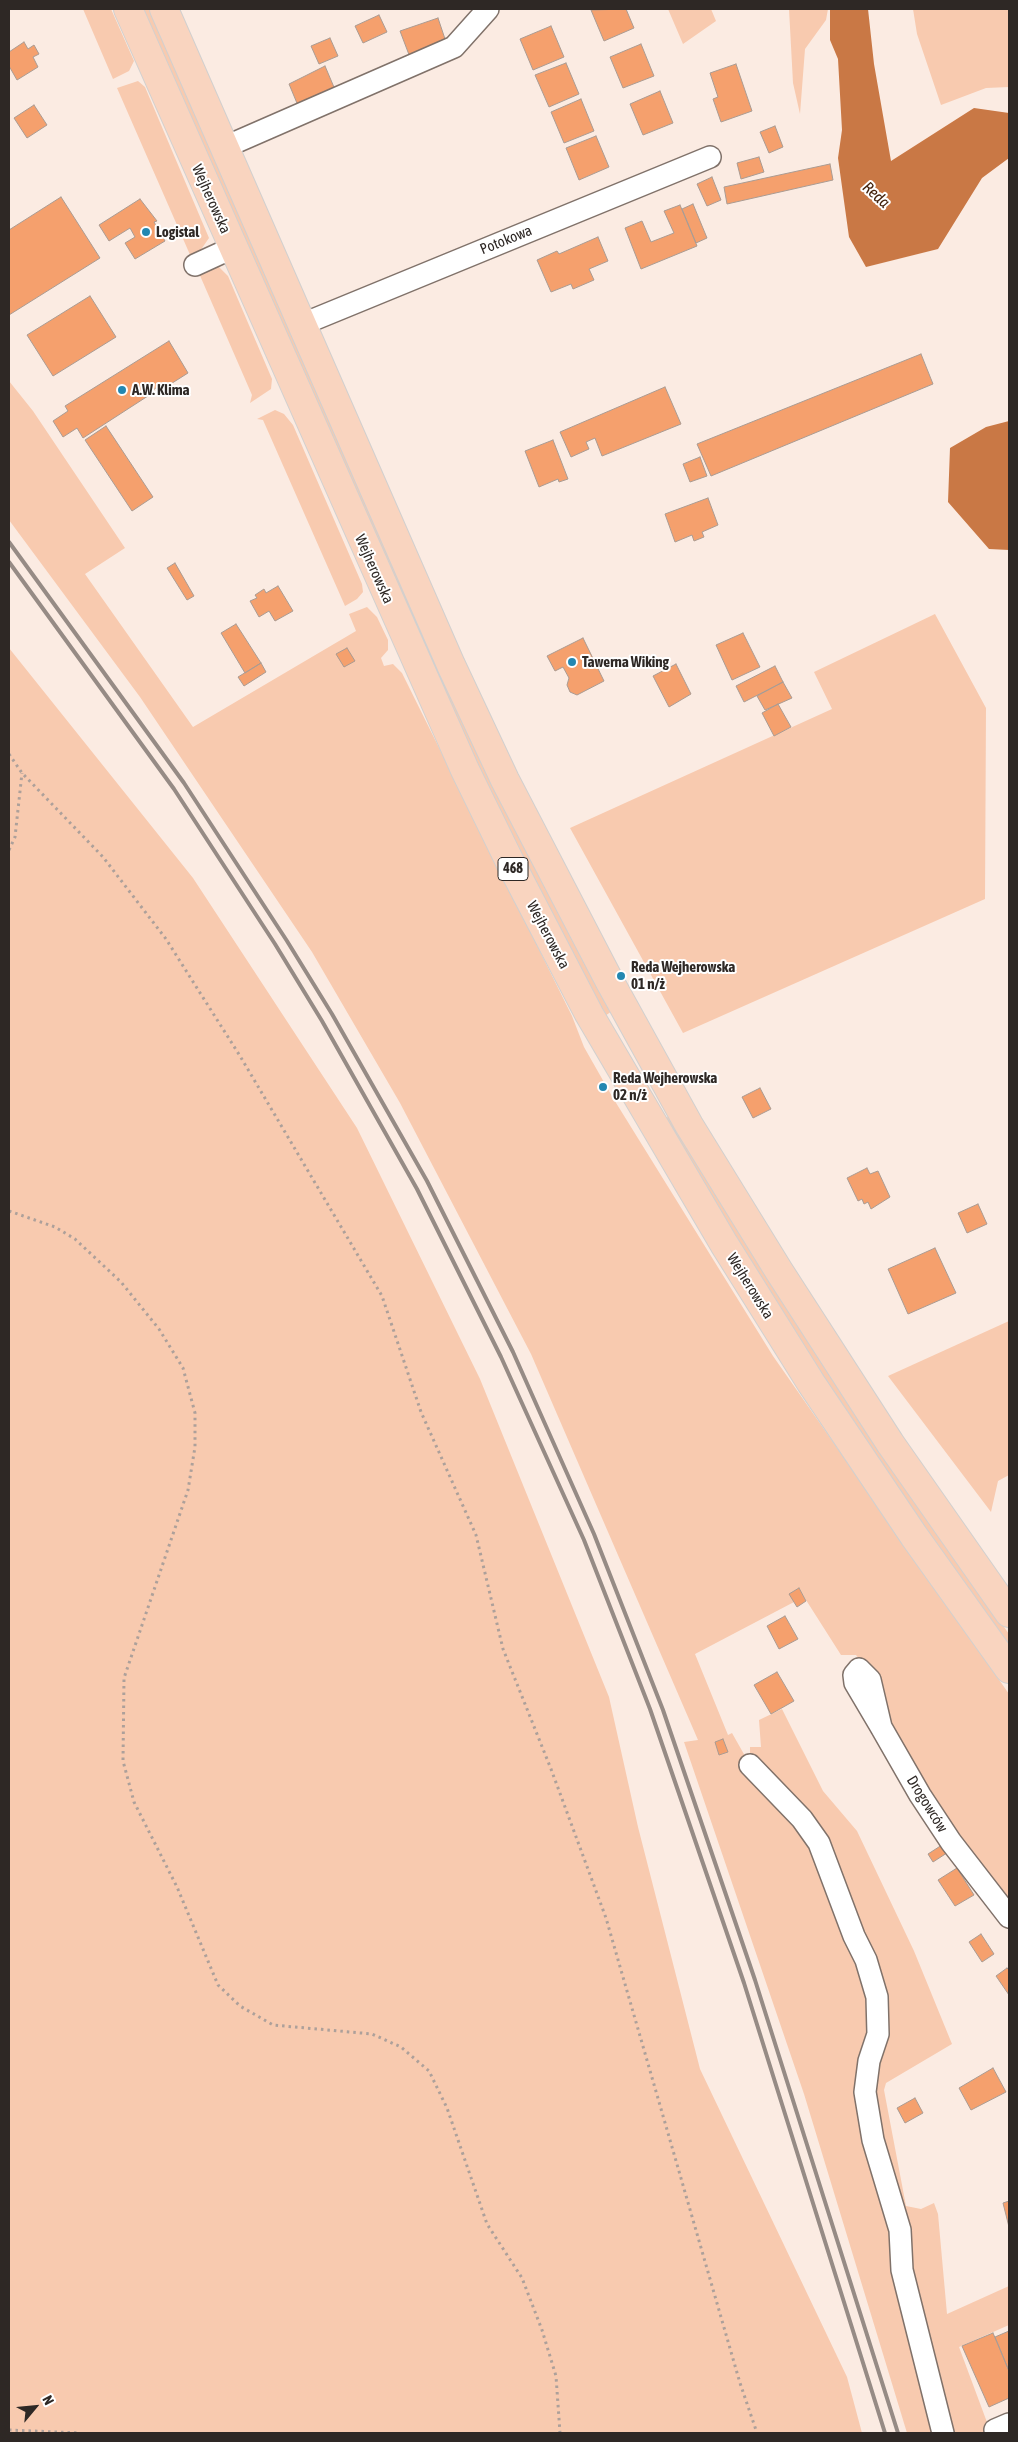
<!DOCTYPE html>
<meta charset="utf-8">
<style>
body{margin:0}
#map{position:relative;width:1018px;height:2442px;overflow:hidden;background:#fbebe2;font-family:"Asap Condensed",sans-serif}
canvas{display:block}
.frame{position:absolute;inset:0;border:10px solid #2e2825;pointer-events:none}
.north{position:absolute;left:10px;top:2382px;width:50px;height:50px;-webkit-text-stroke:4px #fff;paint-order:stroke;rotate:62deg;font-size:14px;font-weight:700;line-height:20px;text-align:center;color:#2e2825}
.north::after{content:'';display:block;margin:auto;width:18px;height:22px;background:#2e2825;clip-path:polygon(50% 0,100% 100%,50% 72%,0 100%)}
</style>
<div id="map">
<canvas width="1018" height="2442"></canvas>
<div class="frame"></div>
<div class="north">N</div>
</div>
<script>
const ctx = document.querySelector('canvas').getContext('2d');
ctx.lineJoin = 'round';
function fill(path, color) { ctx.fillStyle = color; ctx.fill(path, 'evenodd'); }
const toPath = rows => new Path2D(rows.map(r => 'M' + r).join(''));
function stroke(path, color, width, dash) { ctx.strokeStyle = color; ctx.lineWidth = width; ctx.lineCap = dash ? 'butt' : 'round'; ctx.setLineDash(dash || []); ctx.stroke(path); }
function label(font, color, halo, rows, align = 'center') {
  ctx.font = font + ' "Asap Condensed",sans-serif'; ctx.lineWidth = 4; ctx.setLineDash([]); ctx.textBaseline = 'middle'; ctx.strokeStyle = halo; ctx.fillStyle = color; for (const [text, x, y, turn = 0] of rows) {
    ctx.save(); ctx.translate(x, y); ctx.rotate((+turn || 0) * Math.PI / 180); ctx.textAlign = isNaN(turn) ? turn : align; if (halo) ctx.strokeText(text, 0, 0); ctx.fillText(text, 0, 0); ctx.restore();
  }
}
const green = toPath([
 [83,9,111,9,134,61,129,71,113,79],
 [142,9,152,9,612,1011,605,1016,566,945,480,772],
 [668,9,711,9,716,21,683,44],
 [789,9,828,9,826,20,805,49,800,114,793,83],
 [913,9,1009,9,1009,87,986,88,941,105,917,34],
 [138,81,145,87,209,238,200,251,191,257,117,88],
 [210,266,219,267,228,276,272,379,271,389,250,403,252,395,198,271],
 [9,381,33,411,125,548,85,574,193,727,356,631,349,614,367,607,377,617,388,640,388,650,381,658,384,666,393,664,402,673,572,1016,584,1047,613,1098,773,1356,1009,1694,1009,1911,906,1758,873,1677,856,1655,841,1655,799,1589,794,1602,695,1654,728,1735,732,1733,758,1779,807,1829,875,2013,863,2060,938,2433,907,2433,804,2094,684,1742,698,1740,531,1354,400,1103,312,952,140,697,9,520],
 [275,410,284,414,293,425,362,584,363,592,357,599,345,606,263,420,257,419],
 [935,614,986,708,985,899,683,1033,570,828,832,709,814,672],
 [9,648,193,878,357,1128,480,1379,609,1697,638,1827,700,2069,847,2377,862,2433,9,2433],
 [668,1117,966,1573,1009,1634,1009,1649,899,1494,774,1302,665,1118],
 [1009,1321,1009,1475,998,1481,991,1512,888,1376],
 [782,1709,823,1791,857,1831,914,1951,952,2044,886,2083,884,2090,906,2206,921,2209,934,2203,938,2214,947,2314,1009,2286,1009,2325,959,2347,991,2433,948,2433,871,2100,881,2034,836,1881,750,1755,750,1747,761,1747,759,1720]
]);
const water = toPath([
 [830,9,868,9,874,64,891,161,974,108,1009,113,1009,158,982,178,938,249,866,267,849,237,838,158,842,130,838,59,830,40],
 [1009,421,1009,550,989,549,948,502,950,448,986,427]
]);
const building = toPath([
 [626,9,634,28,604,41,591,10,626,9],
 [379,15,387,32,363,43,355,26,379,15],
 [438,18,446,42,411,60,400,31,438,18],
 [551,26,564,57,533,70,520,39,551,26],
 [330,38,338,56,319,64,311,46,330,38],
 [24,42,28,49,34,45,39,54,33,57,38,67,17,80,9,66,9,52,24,42],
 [641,44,654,76,623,88,610,57,641,44],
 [566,63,579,94,549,107,535,75,566,63],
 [736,64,752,111,721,122,713,99,718,97,710,73,736,64],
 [325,66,336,92,299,108,289,84,325,66],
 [660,91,673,123,643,135,630,104,660,91],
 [581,99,594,131,564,143,551,112,581,99],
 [34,105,47,125,27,138,14,118,34,105],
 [775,126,783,147,769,153,760,132,775,126],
 [596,136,609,167,579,180,566,148,596,136],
 [759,157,764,172,741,179,737,163,759,157],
 [830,164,833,180,727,204,724,187,830,164],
 [712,177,721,200,707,206,697,184,712,177],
 [61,197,100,258,9,315,9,230,61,197],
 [140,199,157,221,154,222,165,241,135,259,125,243,135,237,130,228,109,241,99,225,140,199],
 [693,204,707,238,696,243,682,209,693,204],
 [680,205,697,246,641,269,625,228,642,221,651,242,674,233,664,211,680,205],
 [598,237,608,261,589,269,594,280,573,289,571,284,551,292,537,260,557,251,559,254,598,237],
 [90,296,116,337,53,376,27,335,90,296],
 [169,341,188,373,158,392,156,388,150,392,151,394,83,438,77,428,63,437,53,421,68,411,65,406,169,341],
 [921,354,933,384,711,476,697,444,921,354],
 [665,387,681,424,602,456,595,438,586,442,589,449,571,457,560,432,665,387],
 [106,426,153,497,132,511,85,440,106,426],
 [553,440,568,479,559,482,558,479,539,487,525,451,553,440],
 [700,457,707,476,690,482,683,464,700,457],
 [708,498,718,525,702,532,704,537,694,541,692,535,675,542,665,514,708,498],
 [175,563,194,596,187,600,167,568,175,563],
 [278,586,293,611,275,621,269,611,259,617,250,601,257,598,255,595,264,589,266,593,278,586],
 [236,624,261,663,245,673,221,633,236,624],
 [743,633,760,667,732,680,716,645,743,633],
 [583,638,604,681,577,695,570,692,567,685,569,678,563,667,555,671,547,656,583,638],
 [347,648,355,661,344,667,336,654,347,648],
 [261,663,266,672,244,686,238,677,261,663],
 [676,664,691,694,669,707,653,676,676,664],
 [775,666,783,682,744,702,736,686,775,666],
 [783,682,792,698,765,710,757,696,783,682],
 [778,704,791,727,774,736,762,713,778,704],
 [760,1088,771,1109,753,1118,742,1097,760,1088],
 [867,1168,870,1174,878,1171,890,1197,871,1209,868,1202,864,1204,862,1199,858,1201,847,1178,867,1168],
 [978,1204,987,1224,967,1233,958,1213,978,1204],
 [935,1248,956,1293,908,1314,888,1269,935,1248],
 [799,1588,806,1601,797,1607,789,1594,799,1588],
 [785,1616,798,1639,779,1649,767,1626,785,1616],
 [777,1672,794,1701,771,1714,754,1685,777,1672],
 [723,1739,728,1752,719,1755,715,1742,723,1739],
 [945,1843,950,1851,933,1862,928,1854,945,1843],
 [957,1868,974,1895,955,1906,938,1880,957,1868],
 [981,1934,994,1954,982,1962,969,1942,981,1934],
 [1007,1968,1009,1970,1009,1995,996,1976,1007,1968],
 [993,2068,1006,2092,971,2110,959,2088,993,2068],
 [915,2098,923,2113,905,2123,897,2108,915,2098],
 [1009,2201,1009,2227,1003,2203,1009,2201],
 [1009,2331,1009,2371,995,2337,1009,2331],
 [993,2333,1009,2371,1009,2398,989,2407,962,2346,993,2333]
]);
const path = toPath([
 [9,754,22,773,103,857,166,939,240,1056,382,1296,421,1412,476,1535,503,1649,551,1769,606,1918,740,2383,757,2433],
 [9,850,15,837,22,773],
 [9,1211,55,1227,75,1239,121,1282,159,1329,183,1368,195,1413,195,1447,188,1490,124,1678,123,1761,134,1802,177,1887,218,1985,240,2006,273,2025,372,2034,401,2047,429,2071,447,2108,487,2224,522,2278,542,2330,556,2376,560,2433],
 [9,2430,80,2433]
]);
const minor = toPath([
 [225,147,454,47,488,9],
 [195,265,232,248],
 [303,324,710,157],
 [881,1727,870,1680,859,1669,854,1675,855,1683,881,1727,920,1795,951,1842,1009,1917],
 [750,1765,802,1819,819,1843,854,1936,866,1960,877,1997,878,2034,869,2061,865,2092,873,2140,900,2230,902,2270,943,2433],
 [995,2430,1009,2424]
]);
const major = toPath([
 [128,9,465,770,510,862,589,1014,724,1244,811,1383,914,1536,1009,1669],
 [164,9,451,665,505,780,610,982,689,1125,779,1271,890,1443,1009,1613]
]);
const rail = toPath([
 [9,542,184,783,287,941,332,1014,427,1181,513,1352,594,1534,663,1710,755,1980,898,2433],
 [9,562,174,789,275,944,322,1021,417,1189,501,1357,584,1540,650,1709,744,1983,885,2433]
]);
const markers = [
 [146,232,5,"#2387b1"],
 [122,390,5,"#2387b1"],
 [572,662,5,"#2387b1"],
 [621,976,5,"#2387b1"],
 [603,1087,5,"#2387b1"]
];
const shields = [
 [513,869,30]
];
const shieldNames = [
 ["468",513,869]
];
const streetNames = [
 ["Wejherowska",211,199,66],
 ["Potokowa",506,240,-22],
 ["Wejherowska",374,569,66],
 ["Wejherowska",548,935,62],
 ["Wejherowska",750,1286,58],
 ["Drogowców",927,1804,58]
];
const poiNames = [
 ["Logistal",156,232],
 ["A.W. Klima",132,390],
 ["Tawerna Wiking",582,662],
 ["Reda Wejherowska",631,967],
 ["01 n/ż",631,984],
 ["Reda Wejherowska",613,1078],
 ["02 n/ż",613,1095]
];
const waterNames = [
 ["Reda",876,195,42]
];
fill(green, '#f8caaf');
fill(water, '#c97845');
fill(building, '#f5a06d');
stroke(building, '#aa9b92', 1);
stroke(minor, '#80726a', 24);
stroke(major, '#d1d0cf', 30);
stroke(path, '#ada09a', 3, [2.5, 4]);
stroke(minor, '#fff', 21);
stroke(major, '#f9d4bf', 28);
stroke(rail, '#968b85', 4);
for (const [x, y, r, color] of markers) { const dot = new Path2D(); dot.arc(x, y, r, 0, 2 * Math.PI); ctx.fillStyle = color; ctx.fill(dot); stroke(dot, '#fff', 2); }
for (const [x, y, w] of shields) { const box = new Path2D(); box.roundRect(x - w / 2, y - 11.5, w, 23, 4); ctx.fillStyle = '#fff'; ctx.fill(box); stroke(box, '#2e2825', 1); }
label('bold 14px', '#2e2825', null, shieldNames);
label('15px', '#2e2825', '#fff', streetNames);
label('bold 15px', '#2e2825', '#fff', poiNames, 'left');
label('italic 16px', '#43220c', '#fff', waterNames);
</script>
